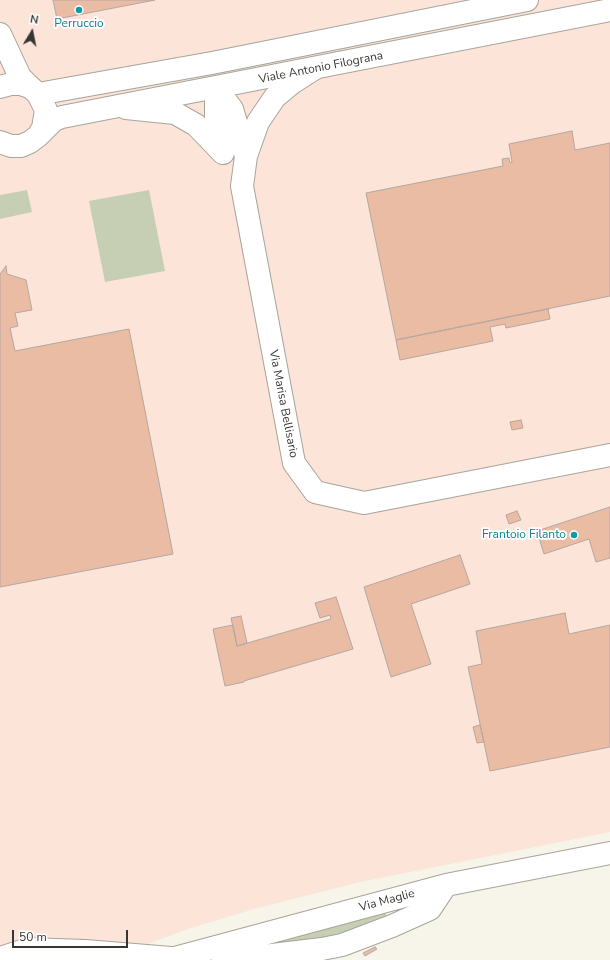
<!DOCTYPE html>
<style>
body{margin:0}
#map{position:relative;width:610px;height:960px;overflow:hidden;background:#f7f4e9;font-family:"Nunito Sans",sans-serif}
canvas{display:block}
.north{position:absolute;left:12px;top:12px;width:40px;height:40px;-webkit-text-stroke:3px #fff;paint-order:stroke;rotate:10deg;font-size:11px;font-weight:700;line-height:16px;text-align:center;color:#373632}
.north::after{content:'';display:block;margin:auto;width:14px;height:18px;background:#373632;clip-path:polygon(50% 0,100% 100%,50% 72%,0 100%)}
.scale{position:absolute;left:12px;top:930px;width:116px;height:18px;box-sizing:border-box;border:2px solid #373632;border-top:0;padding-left:5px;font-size:12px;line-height:14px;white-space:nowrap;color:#373632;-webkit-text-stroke:3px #fff;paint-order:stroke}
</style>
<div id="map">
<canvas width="610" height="960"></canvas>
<div class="north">N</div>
<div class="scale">50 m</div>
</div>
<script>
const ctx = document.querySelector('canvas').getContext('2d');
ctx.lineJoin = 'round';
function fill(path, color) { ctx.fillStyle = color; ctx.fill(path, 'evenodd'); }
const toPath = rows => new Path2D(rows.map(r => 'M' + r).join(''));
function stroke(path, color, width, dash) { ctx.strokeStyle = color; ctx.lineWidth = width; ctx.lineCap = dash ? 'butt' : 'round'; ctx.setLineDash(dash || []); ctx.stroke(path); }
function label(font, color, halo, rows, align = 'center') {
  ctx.font = font + ' "Nunito Sans",sans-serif'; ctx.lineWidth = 3.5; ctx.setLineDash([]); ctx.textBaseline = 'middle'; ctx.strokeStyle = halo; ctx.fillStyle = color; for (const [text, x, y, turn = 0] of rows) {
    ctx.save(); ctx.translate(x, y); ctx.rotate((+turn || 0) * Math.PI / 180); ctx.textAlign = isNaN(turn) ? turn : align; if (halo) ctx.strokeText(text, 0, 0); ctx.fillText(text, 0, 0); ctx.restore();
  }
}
const industrial = toPath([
 [0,0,610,0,610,832,360,882,254,909,188,929,139,947,45,938,19,941,0,946]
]);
const green = toPath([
 [27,190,32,212,0,219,0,195],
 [149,190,165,271,105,282,89,201],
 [386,913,386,920,374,928,285,945,280,939]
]);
const building = toPath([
 [53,0,155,0,57,19,53,0],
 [572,131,575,150,610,143,610,296,396,340,366,193,503,166,502,159,509,158,510,163,512,162,509,144,572,131],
 [6,266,7,274,26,280,32,310,15,313,18,326,10,328,15,351,129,329,173,554,0,587,0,274,6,266],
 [548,309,550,319,506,328,505,324,490,327,493,341,400,360,396,340,548,309],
 [521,420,523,428,512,430,510,422,521,420],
 [610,507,610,558,596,562,589,539,544,554,537,531,610,507],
 [517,511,521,520,509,524,506,515,517,511],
 [460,555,470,584,411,604,431,664,391,677,364,587,460,555],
 [336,597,353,649,244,681,244,682,225,686,213,629,233,625,237,646,331,619,330,615,320,618,315,603,336,597],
 [565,613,569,634,610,625,610,747,490,771,468,667,482,664,476,631,565,613],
 [241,616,247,643,237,646,231,618,241,616],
 [480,725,484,742,477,743,473,727,480,725],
 [375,947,377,949,365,956,363,953,375,947]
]);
const minor = toPath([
 [0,34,20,77,30,87],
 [314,69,292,83,275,97,258,122,246,156,242,186,294,463,315,492,364,503,610,455],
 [216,88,216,128,223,152],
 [216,88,232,109,246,156],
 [126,108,175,113,196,125,223,153],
 [217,950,264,956,322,949,342,945,392,926,430,909,446,885],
 [0,958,28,949,85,951,171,958],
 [167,960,446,885,610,853]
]);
const major = toPath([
 [0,87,11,84,21,84,30,87,38,94,46,110,43,128,38,136,30,142,21,146,11,146,0,142],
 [38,94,212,63,527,0],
 [38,136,54,120,62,117,610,10]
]);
const markers = [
 [79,10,4,"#0f9aa8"],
 [574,535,4,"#0f9aa8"]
];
const cultureNames = [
 ["Perruccio",79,24],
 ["Frantoio Filanto",566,535,"right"]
];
const streetNames = [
 ["Viale Antonio Filograna",321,68,-11],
 ["Via Marisa Bellisario",283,404,79],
 ["Via Maglie",387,901,-15]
];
fill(industrial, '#fce4d9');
fill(green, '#c6cfb4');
fill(building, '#eabca4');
stroke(building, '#b3a8a2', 1);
stroke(minor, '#a7a49a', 24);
stroke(major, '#a7a49a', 24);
stroke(minor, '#fff', 22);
stroke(major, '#fff', 22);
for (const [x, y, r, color] of markers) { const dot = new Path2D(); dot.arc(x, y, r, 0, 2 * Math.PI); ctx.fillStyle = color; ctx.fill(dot); stroke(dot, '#fff', 1.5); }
label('12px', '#0d838f', '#fff', cultureNames);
label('12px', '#373632', '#fff', streetNames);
</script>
